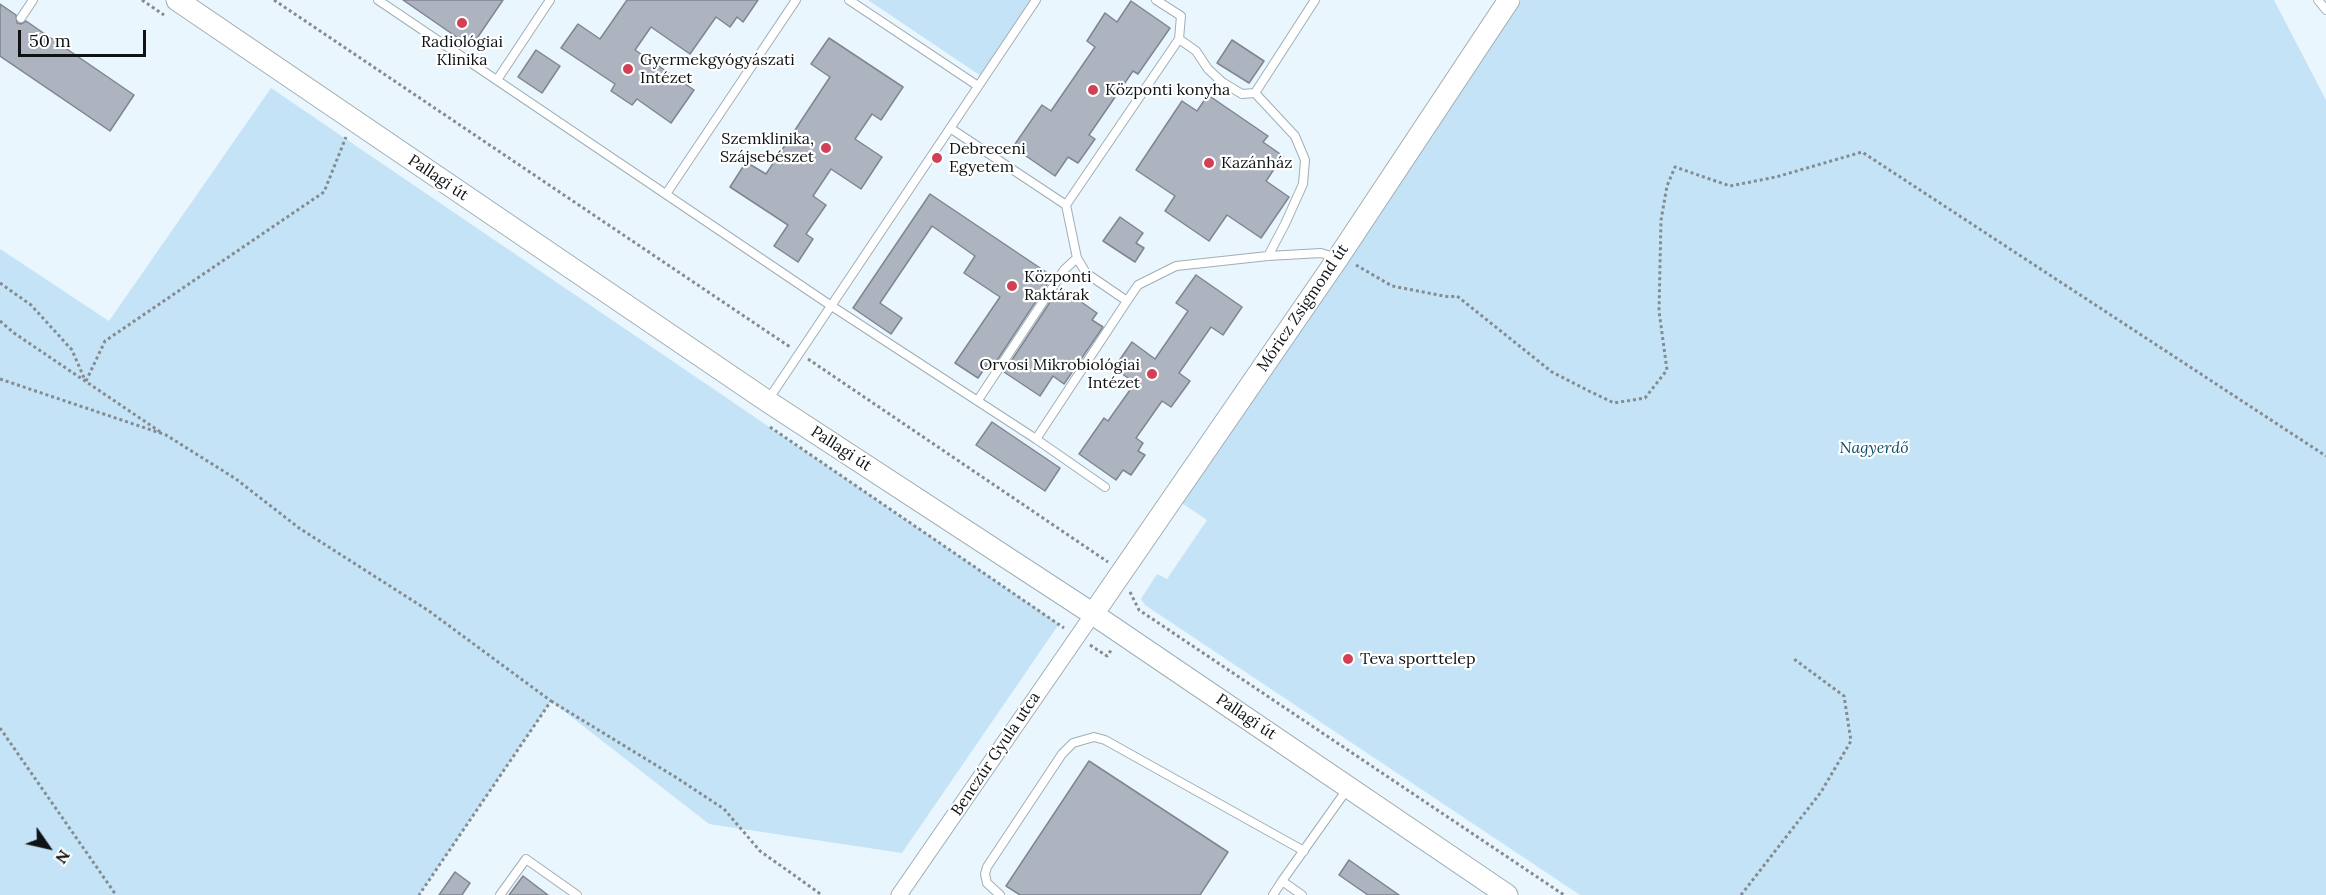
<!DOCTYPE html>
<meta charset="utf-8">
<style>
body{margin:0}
#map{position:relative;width:2326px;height:895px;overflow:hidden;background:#eaf6fd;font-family:Lora,serif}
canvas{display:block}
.north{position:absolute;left:18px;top:817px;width:60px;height:60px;-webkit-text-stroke:4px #fff;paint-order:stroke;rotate:124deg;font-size:16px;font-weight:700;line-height:24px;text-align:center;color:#0f1316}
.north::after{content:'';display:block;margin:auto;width:21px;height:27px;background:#0f1316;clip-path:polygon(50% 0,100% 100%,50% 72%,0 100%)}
.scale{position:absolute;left:18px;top:30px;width:128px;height:27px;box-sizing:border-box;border:3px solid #0f1316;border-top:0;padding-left:8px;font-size:18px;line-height:21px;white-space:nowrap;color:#0f1316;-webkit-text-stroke:4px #fff;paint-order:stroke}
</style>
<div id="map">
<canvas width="2326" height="895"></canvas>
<div class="north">N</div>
<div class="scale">50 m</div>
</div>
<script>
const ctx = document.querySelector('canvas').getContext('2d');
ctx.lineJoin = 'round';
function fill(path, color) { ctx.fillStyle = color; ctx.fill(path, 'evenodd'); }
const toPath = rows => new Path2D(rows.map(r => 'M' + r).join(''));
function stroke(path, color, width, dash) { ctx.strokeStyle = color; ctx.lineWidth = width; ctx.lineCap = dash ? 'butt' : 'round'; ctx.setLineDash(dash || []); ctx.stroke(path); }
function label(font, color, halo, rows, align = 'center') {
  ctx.font = font + ' Lora,serif'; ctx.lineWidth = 4.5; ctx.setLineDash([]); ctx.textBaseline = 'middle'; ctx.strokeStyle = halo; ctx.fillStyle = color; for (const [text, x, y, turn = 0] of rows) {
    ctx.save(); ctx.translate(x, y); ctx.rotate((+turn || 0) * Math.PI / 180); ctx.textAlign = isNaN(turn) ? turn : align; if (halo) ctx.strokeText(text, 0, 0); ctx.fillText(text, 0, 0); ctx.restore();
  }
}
const green = toPath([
 [868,0,1036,0,984,78],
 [1522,0,2274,0,2326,100,2326,895,1580,895,1145,605,1141,599,1157,574,1167,579,1207,520,1180,502],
 [271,88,1059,624,902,853,709,824,551,701,419,895,0,895,0,249,109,321]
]);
const building = toPath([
 [403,0,503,0,471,47,403,0],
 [627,0,758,0,743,22,737,17,730,27,716,17,690,54,651,27,635,50,694,90,671,123,637,99,632,105,611,91,615,84,561,48,578,24,600,39,627,0],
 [1131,1,1170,28,1138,74,1133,71,1089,135,1095,139,1078,163,1068,157,1055,176,1013,147,1042,105,1051,111,1095,47,1087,41,1105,13,1117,22,1131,1],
 [0,4,16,15,17,23,21,24,26,21,134,95,110,131,0,56,0,4],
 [829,38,903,87,881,120,872,114,855,139,882,157,861,189,831,169,813,196,826,205,806,234,813,239,798,262,774,246,788,225,730,187,746,162,766,174,830,77,811,64,829,38],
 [1232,40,1264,61,1249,83,1217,63,1232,40],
 [536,50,560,66,542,93,518,77,536,50],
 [1208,95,1268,136,1263,142,1283,156,1266,181,1289,197,1261,238,1227,215,1209,241,1165,211,1175,196,1136,170,1182,101,1197,111,1208,95],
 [930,194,1049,274,1046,278,1050,280,994,365,989,362,978,378,955,363,1000,297,964,273,975,256,932,226,880,303,902,318,891,334,853,308,930,194],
 [1120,217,1143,233,1136,243,1144,248,1135,262,1103,241,1120,217],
 [1196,275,1242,307,1223,335,1211,327,1179,373,1190,381,1171,407,1162,401,1136,438,1143,443,1138,451,1145,455,1131,475,1123,470,1116,480,1079,454,1104,418,1108,421,1135,383,1114,368,1132,342,1155,359,1188,311,1176,303,1196,275],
 [1060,287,1097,313,1092,320,1103,327,1064,384,1053,376,1040,396,1004,372,1060,287],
 [992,422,1060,468,1045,491,976,445,992,422],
 [1089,761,1228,852,1200,895,1020,895,1006,886,1089,761],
 [1349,860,1399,895,1368,895,1339,875,1349,860],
 [455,872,470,883,462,895,439,895,455,872],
 [523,876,548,895,509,895,523,876]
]);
const path = toPath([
 [142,0,164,15],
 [274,0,790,347],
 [1356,265,1392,286,1449,297,1457,296,1552,372,1589,391,1614,403,1645,398,1667,370,1659,311,1661,220,1667,186,1675,167,1730,186,1776,177,1862,152,2326,456],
 [0,283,31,305,72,350,85,380],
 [0,321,14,333,162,433],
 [808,359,1108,562],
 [0,379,166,435,236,479,299,528,429,611,551,701,419,895],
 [86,381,105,341,324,192,346,137],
 [770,427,1064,628],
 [1130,592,1139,610,1564,895],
 [1090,645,1107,656,1112,649],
 [551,701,677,778,724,809,760,851,822,895],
 [0,728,116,895],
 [1741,895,1821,792,1851,741,1844,696,1794,659]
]);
const lane = toPath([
 [378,0,830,305,1036,439],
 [849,0,978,86],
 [1156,0,1181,16,1179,39],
 [2318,0,2326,10],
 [21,18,33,0],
 [497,80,550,0],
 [1255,93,1295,136,1305,160,1303,184,1285,224,1268,256],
 [950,128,1066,205,1179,39,1196,51,1208,69,1222,82,1242,94,1255,93,1315,0],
 [666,194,796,0],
 [1066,205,1077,258,1086,273,1127,301,1036,439,1105,487],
 [1127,301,1138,285,1176,266,1268,256,1321,253,1337,258],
 [768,400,1036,0],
 [978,400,1064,270,1077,258],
 [1282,881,1348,788],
 [500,895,526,859,577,895],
 [1000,895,987,883,985,874,987,867,1062,754,1073,743,1094,737,1105,740,1304,851],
 [1273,895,1282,881,1302,895]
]);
const street = toPath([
 [899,895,1093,614]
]);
const secondary = toPath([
 [177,0,767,401,1093,614,1507,895],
 [1093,614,1338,258,1509,0]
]);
const markers = [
 [462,23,6,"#d14055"],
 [628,69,6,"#d14055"],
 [1093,90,6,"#d14055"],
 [826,148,6,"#d14055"],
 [937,158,6,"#d14055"],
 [1209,163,6,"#d14055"],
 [1012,286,6,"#d14055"],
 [1152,374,6,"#d14055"],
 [1348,659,6,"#d14055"]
];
const poiNames = [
 ["Radiológiai",462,42,"center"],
 ["Klinika",462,60,"center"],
 ["Gyermekgyógyászati",640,60],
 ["Intézet",640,78],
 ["Központi konyha",1105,90],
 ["Szemklinika,",814,139,"right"],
 ["Szájsebészet",814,157,"right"],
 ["Debreceni",949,149],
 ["Egyetem",949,167],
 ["Kazánház",1221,163],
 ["Központi",1024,277],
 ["Raktárak",1024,295],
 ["Orvosi Mikrobiológiai",1140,365,"right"],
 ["Intézet",1140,383,"right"],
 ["Teva sporttelep",1360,659]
];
const streetNames = [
 ["Pallagi út",438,178,34],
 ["Móricz Zsigmond út",1303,308,-56],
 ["Pallagi út",841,449,33],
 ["Pallagi út",1246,717,34],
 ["Benczúr Gyula utca",996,754,-56]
];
const parkNames = [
 ["Nagyerdő",1874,448]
];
fill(green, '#c5e3f6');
fill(building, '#adb4c0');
stroke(building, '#7f8591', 1.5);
stroke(lane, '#a0aeb6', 10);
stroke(street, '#a0aeb6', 17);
stroke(secondary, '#a0aeb6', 23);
stroke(path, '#848c91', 3, [3, 3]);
stroke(lane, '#fff', 8);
stroke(street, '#fff', 15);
stroke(secondary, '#fff', 21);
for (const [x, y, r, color] of markers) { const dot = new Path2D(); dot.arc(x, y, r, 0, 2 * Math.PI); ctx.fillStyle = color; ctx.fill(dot); stroke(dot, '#fff', 2); }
label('16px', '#0f1316', '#fff', poiNames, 'left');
label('16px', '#0f1316', '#fff', streetNames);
label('italic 16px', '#0b4e6c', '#fff', parkNames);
</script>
